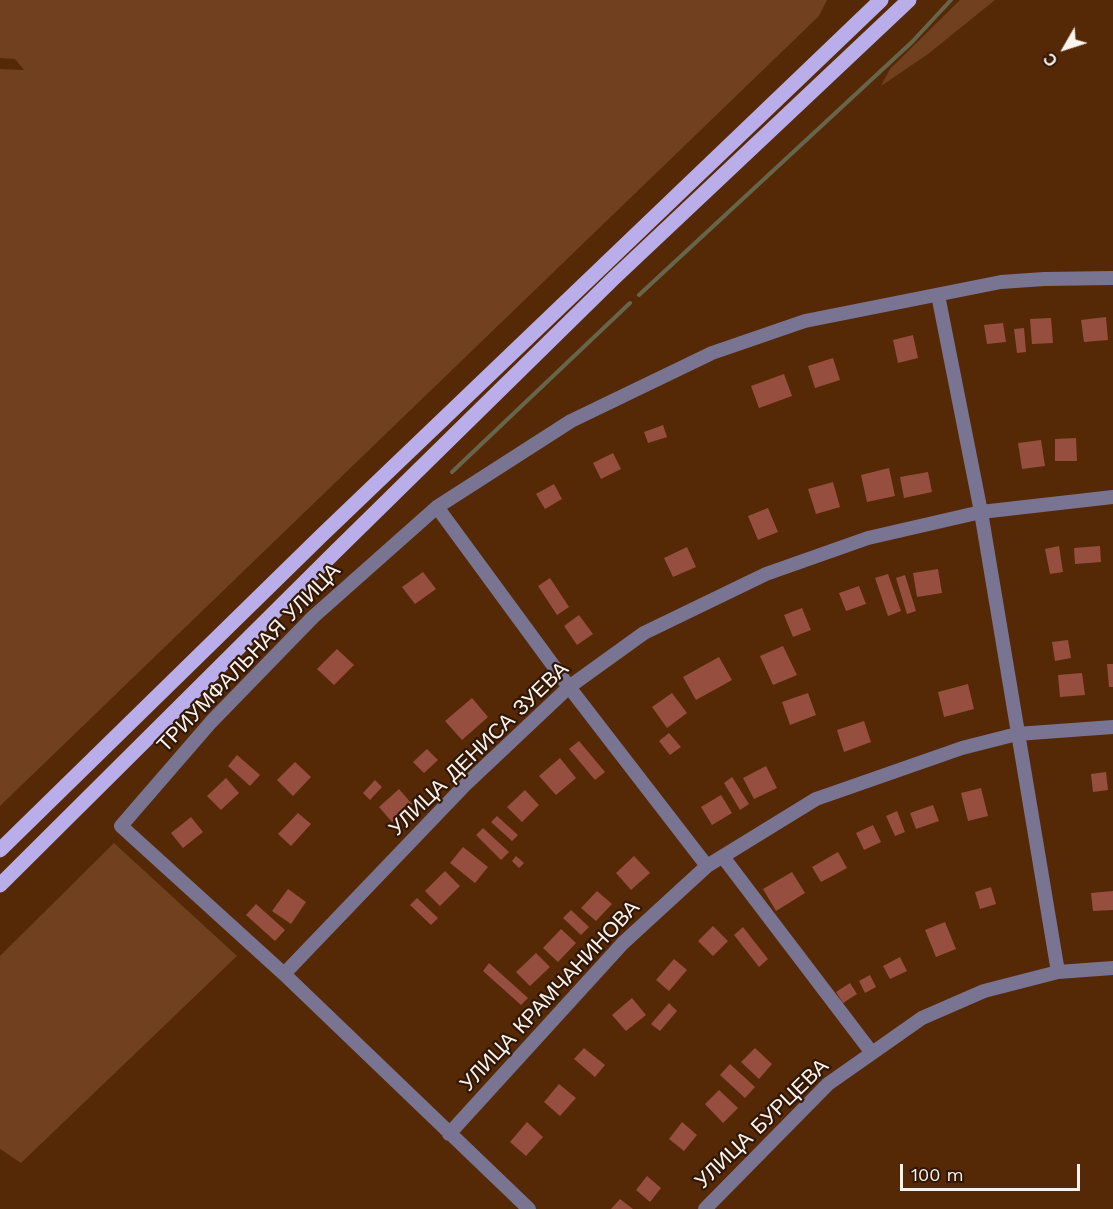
<!DOCTYPE html>
<meta charset="utf-8">
<style>
body{margin:0}
#map{position:relative;width:1113px;height:1209px;overflow:hidden;background:#562906;font-family:"Work Sans",sans-serif}
canvas{display:block}
.north{position:absolute;left:1035px;top:18px;width:60px;height:60px;-webkit-text-stroke:4px #301706;paint-order:stroke;rotate:231deg;font-size:16px;font-weight:700;line-height:24px;text-align:center;color:#faf3ee}
.north::after{content:'';display:block;margin:auto;width:21px;height:27px;background:#faf3ee;clip-path:polygon(50% 0,100% 100%,50% 72%,0 100%)}
.scale{position:absolute;left:900px;top:1164px;width:180px;height:27px;box-sizing:border-box;border:3px solid #faf3ee;border-top:0;padding-left:8px;font-size:18px;line-height:21px;white-space:nowrap;color:#faf3ee;-webkit-text-stroke:4px #301706;paint-order:stroke}
</style>
<div id="map">
<canvas width="1113" height="1209"></canvas>
<div class="north">С</div>
<div class="scale">100 m</div>
</div>
<script>
const ctx = document.querySelector('canvas').getContext('2d');
ctx.lineJoin = 'round';
function fill(path, color) { ctx.fillStyle = color; ctx.fill(path, 'evenodd'); }
const toPath = rows => new Path2D(rows.map(r => 'M' + r).join(''));
function stroke(path, color, width, dash) { ctx.strokeStyle = color; ctx.lineWidth = width; ctx.lineCap = dash ? 'butt' : 'round'; ctx.setLineDash(dash || []); ctx.stroke(path); }
function label(font, color, halo, rows, align = 'center') {
  ctx.font = font + ' "Work Sans",sans-serif'; ctx.lineWidth = 4.5; ctx.setLineDash([]); ctx.textBaseline = 'middle'; ctx.strokeStyle = halo; ctx.fillStyle = color; for (const [text, x, y, turn = 0] of rows) {
    ctx.save(); ctx.translate(x, y); ctx.rotate((+turn || 0) * Math.PI / 180); ctx.textAlign = isNaN(turn) ? turn : align; if (halo) ctx.strokeText(text, 0, 0); ctx.fillText(text, 0, 0); ctx.restore();
  }
}
const green = toPath([
 [0,0,827,0,819,16,0,806,0,69,24,70,15,59,0,58],
 [960,0,995,0,928,54,881,86,890,69],
 [114,843,237,956,21,1163,0,1149,0,956]
]);
const stream = toPath([
 [639,295,912,42,951,0],
 [452,472,630,303]
]);
const building = toPath([
 [1106,317,1108,340,1084,342,1081,320],
 [1051,318,1053,343,1032,344,1030,319],
 [1003,323,1006,342,987,344,984,325],
 [1024,328,1026,352,1017,353,1014,329],
 [913,335,918,358,898,363,893,340],
 [833,358,840,380,815,388,808,366],
 [784,374,792,396,759,408,751,386],
 [663,425,667,437,648,443,644,432],
 [1076,438,1077,461,1055,461,1055,439],
 [1041,440,1045,466,1022,469,1018,443],
 [613,453,621,469,601,479,593,463],
 [889,468,895,496,867,502,861,475],
 [928,472,932,492,904,498,900,477],
 [833,482,840,507,816,514,808,489],
 [554,484,562,499,545,509,536,494],
 [768,508,778,532,758,540,748,516],
 [1059,546,1063,572,1050,574,1045,549],
 [1100,546,1101,562,1075,564,1074,548],
 [687,547,696,567,673,577,664,558],
 [938,569,942,593,917,597,913,573],
 [423,572,436,589,415,604,402,587],
 [888,574,901,611,888,616,875,578],
 [905,575,916,611,907,614,896,578],
 [550,578,569,607,557,615,538,586],
 [859,586,866,604,846,611,839,593],
 [802,608,811,630,793,637,784,615],
 [579,615,593,634,577,645,564,626],
 [1068,640,1071,658,1055,661,1052,642],
 [783,646,797,675,773,685,760,656],
 [337,649,354,665,334,685,317,669],
 [719,657,732,680,696,700,683,677],
 [1107,664,1113,664,1113,687,1109,687],
 [1082,673,1085,695,1060,697,1058,675],
 [968,684,974,709,944,717,938,692],
 [672,693,687,713,667,728,652,707],
 [808,693,816,715,790,725,782,702],
 [472,698,488,717,462,740,445,721],
 [864,721,871,742,844,752,837,730],
 [669,733,681,747,670,755,659,741],
 [579,741,605,772,595,780,569,749],
 [427,749,438,760,424,773,413,762],
 [237,755,260,775,250,786,228,766],
 [560,758,576,778,556,795,539,776],
 [295,762,311,777,293,796,277,780],
 [766,766,777,788,754,799,743,778],
 [1106,772,1108,790,1093,792,1091,774],
 [732,777,749,804,740,810,724,783],
 [226,778,239,793,221,810,207,796],
 [375,780,382,787,370,800,363,793],
 [981,788,988,816,968,821,961,793],
 [399,789,412,804,392,822,379,807],
 [525,790,539,805,522,822,507,807],
 [721,795,732,813,712,825,701,807],
 [933,805,939,821,916,829,910,813],
 [897,811,905,832,895,836,886,816],
 [298,813,311,824,291,846,278,834],
 [497,816,518,835,512,841,491,822],
 [191,817,203,832,183,848,171,833],
 [873,825,881,842,864,850,856,833],
 [483,828,509,852,501,860,476,835],
 [463,847,488,867,475,883,450,863],
 [838,852,847,868,821,882,812,867],
 [516,856,524,863,519,868,512,861],
 [634,856,650,873,631,890,616,873],
 [445,871,460,886,440,906,425,891],
 [792,872,805,893,776,911,763,889],
 [991,887,996,904,980,909,975,892],
 [288,889,306,902,291,924,272,911],
 [597,891,612,904,596,921,581,908],
 [1113,891,1113,910,1093,911,1091,893],
 [417,898,438,918,431,925,410,905],
 [256,904,285,930,275,941,246,915],
 [571,910,589,927,581,935,563,918],
 [945,922,956,949,936,957,925,930],
 [713,926,728,941,713,956,698,941],
 [743,927,768,959,759,967,734,935],
 [561,929,576,943,558,962,543,948],
 [536,953,550,967,530,986,516,972],
 [900,957,907,971,890,979,883,966],
 [674,959,687,970,669,991,656,980],
 [489,963,528,998,521,1005,483,971],
 [870,975,876,987,865,993,859,981],
 [850,983,857,994,843,1003,836,992],
 [632,998,646,1015,626,1031,612,1015],
 [669,1003,677,1011,660,1031,651,1024],
 [584,1048,605,1065,595,1077,574,1059],
 [755,1048,772,1064,759,1079,741,1062],
 [730,1064,755,1087,745,1098,720,1075],
 [559,1084,576,1098,560,1116,544,1102],
 [719,1090,738,1108,723,1123,705,1104],
 [527,1122,543,1137,526,1156,510,1142],
 [682,1122,697,1135,684,1151,669,1139],
 [647,1176,661,1188,650,1202,636,1190],
 [620,1199,633,1209,611,1209]
]);
const minor = toPath([
 [938,295,981,512,1058,972],
 [437,507,569,687,707,866],
 [723,857,872,1053],
 [284,974,465,785,569,687,644,633,766,574,868,538,981,512,1113,497],
 [449,1134,623,943,707,866,816,799,962,748,1017,734,1113,727],
 [529,1209,284,974,121,826,211,722,313,617,437,507,571,421,712,353,805,321,1001,282,1044,279,1113,278],
 [705,1209,828,1084,922,1018,984,991,1058,972,1113,968]
]);
const primary = toPath([
 [0,850,321,536,881,0],
 [0,885,336,551,614,278,909,0]
]);
const streetNames = [
 ["ТРИУМФАЛЬНАЯ УЛИЦА",249,658,-46],
 ["УЛИЦА ДЕНИСА ЗУЕВА",479,749,-44],
 ["УЛИЦА КРАМЧАНИНОВА",550,996,-47],
 ["УЛИЦА БУРЦЕВА",762,1124,-44]
];
fill(green, '#71401e');
stroke(stream, '#66664c', 4);
fill(building, '#964e3f');
stroke(minor, '#797491', 14);
stroke(primary, '#baaeea', 15);
label('21px', '#faf3ee', '#301706', streetNames);
</script>
